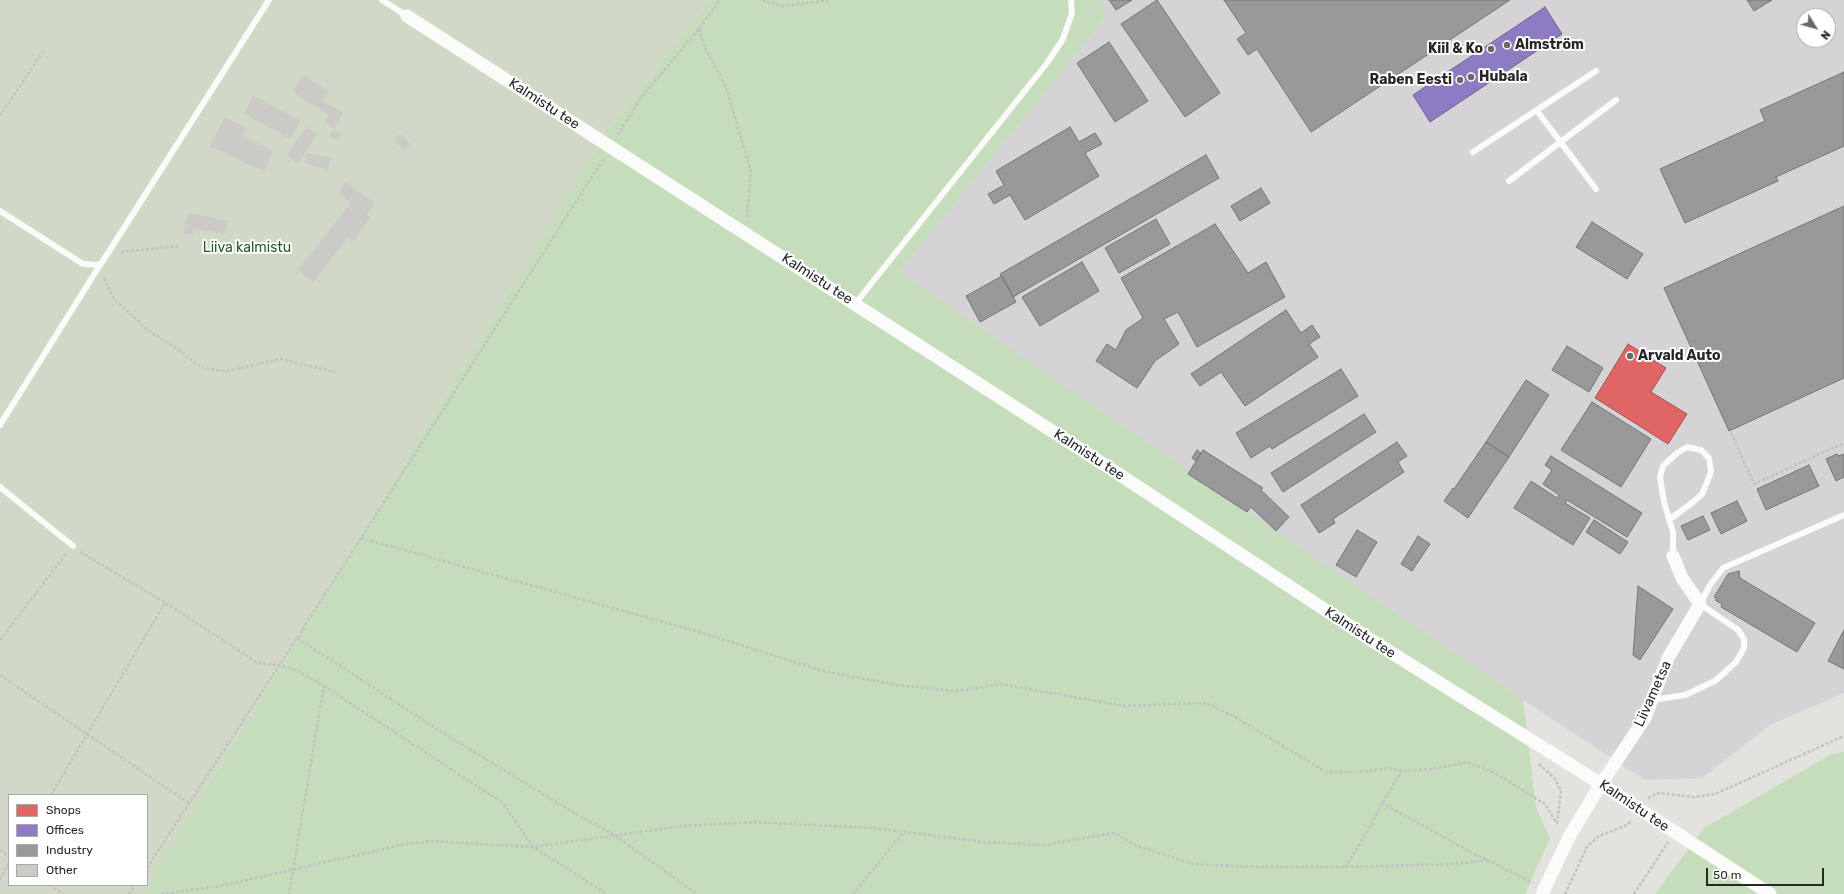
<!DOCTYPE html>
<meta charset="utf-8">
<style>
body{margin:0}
#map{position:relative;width:1844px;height:894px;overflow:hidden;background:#e4e2de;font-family:Rubik,sans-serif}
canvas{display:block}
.legend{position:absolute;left:8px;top:794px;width:140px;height:92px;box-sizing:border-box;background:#fff;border:1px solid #a9a9a9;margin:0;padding:5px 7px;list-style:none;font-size:12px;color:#272727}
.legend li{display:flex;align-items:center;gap:8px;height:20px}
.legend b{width:20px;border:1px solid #a9a9a9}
.north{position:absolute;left:1796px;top:8px;width:40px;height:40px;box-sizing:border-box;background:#fff;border:1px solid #a9a9a9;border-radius:50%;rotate:127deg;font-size:11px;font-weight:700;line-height:16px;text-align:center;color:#272727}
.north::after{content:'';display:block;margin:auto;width:14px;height:18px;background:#696867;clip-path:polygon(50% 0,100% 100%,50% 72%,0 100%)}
.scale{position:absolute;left:1706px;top:868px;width:118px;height:18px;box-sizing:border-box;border:2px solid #272727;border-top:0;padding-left:5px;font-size:12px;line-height:14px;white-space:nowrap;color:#272727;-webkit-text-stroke:3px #fff;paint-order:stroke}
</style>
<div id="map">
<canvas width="1844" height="894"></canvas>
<ul class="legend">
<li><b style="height:11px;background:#e06666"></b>Shops</li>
<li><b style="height:11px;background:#8e7cc3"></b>Offices</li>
<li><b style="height:11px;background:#999"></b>Industry</li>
<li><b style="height:11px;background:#cccac7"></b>Other</li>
</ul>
<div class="north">N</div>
<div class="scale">50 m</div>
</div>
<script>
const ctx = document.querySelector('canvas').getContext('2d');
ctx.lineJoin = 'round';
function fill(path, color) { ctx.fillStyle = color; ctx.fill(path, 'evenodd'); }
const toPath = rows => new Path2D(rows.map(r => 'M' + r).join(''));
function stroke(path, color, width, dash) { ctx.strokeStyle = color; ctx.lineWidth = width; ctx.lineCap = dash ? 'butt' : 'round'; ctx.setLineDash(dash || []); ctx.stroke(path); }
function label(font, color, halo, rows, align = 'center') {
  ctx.font = font + ' Rubik,sans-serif'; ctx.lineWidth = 4; ctx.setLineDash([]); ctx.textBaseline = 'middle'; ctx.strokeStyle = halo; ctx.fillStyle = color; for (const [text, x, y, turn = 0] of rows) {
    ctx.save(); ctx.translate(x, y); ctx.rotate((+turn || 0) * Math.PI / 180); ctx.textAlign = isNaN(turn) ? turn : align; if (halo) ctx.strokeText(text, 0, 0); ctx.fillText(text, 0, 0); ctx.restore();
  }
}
const industrial = toPath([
 [1099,0,1844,0,1844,693,1770,725,1702,778,1645,780,1523,700,899,272,1106,17],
 [1804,16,1828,16,1828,40,1804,40]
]);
const green = toPath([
 [711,0,1099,0,1106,17,899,272,1523,700,1536,808,1550,838,1525,894,142,894,608,131],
 [1844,752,1844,894,1655,894,1704,828,1832,754]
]);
const cemetery = toPath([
 [0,0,711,0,608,131,142,894,0,894],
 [9,795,147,795,147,885,9,885]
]);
const shops = toPath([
 [1628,344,1666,368,1651,392,1687,414,1668,444,1595,398,1628,344]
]);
const offices = toPath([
 [1545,7,1562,34,1430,122,1413,95,1545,7]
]);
const industry = toPath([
 [1109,0,1132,0,1116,10,1109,0],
 [1157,0,1220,93,1185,117,1121,24,1157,0],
 [1224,0,1510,0,1311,132,1257,49,1248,55,1237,39,1246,33,1224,0],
 [1747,0,1772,0,1754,11,1747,0],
 [1109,42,1148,101,1115,122,1077,63,1109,42],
 [1844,72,1844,146,1776,177,1778,181,1685,223,1660,169,1765,121,1760,110,1844,72],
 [1070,127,1079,142,1095,133,1102,144,1085,153,1099,176,1025,220,1010,195,994,204,988,194,1004,185,996,171,1070,127],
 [1206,155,1219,178,1013,297,1000,274,1206,155],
 [1261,188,1270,203,1240,221,1231,206,1261,188],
 [1844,206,1844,378,1729,431,1664,288,1844,206],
 [1156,219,1170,244,1119,273,1105,248,1156,219],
 [1592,222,1643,254,1627,279,1576,247,1592,222],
 [1215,224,1248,273,1266,262,1285,297,1197,347,1178,312,1164,319,1179,344,1155,361,1137,388,1096,361,1107,344,1116,350,1126,330,1143,318,1121,278,1215,224],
 [1082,262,1099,291,1040,326,1022,297,1082,262],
 [1002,276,1016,302,980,322,966,296,1002,276],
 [1286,310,1301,333,1312,325,1320,337,1309,344,1318,357,1245,406,1221,372,1200,386,1191,374,1286,310],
 [1567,346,1603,368,1589,392,1552,370,1567,346],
 [1341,369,1358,396,1272,449,1270,446,1251,458,1236,433,1341,369],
 [1526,380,1549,395,1509,457,1486,442,1526,380],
 [1592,402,1651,439,1621,487,1561,450,1592,402],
 [1364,414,1376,432,1283,492,1271,473,1364,414],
 [1397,442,1407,456,1398,462,1404,472,1333,519,1335,523,1319,533,1301,505,1397,442],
 [1486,442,1509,457,1468,518,1444,501,1453,488,1454,489,1486,442],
 [1197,450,1201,453,1196,461,1192,458,1197,450],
 [1203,450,1263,488,1261,490,1289,517,1276,531,1251,507,1247,512,1188,474,1203,450],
 [1837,454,1838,456,1844,454,1844,477,1836,481,1826,459,1837,454],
 [1551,456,1642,513,1627,537,1567,500,1565,503,1590,518,1573,545,1514,508,1531,481,1557,498,1559,495,1543,484,1552,470,1545,465,1551,456],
 [1809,465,1819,486,1766,510,1757,489,1809,465],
 [1737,501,1747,521,1721,534,1711,513,1737,501],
 [1703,516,1710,530,1688,540,1681,526,1703,516],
 [1594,520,1628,542,1620,554,1586,532,1594,520],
 [1357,530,1377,542,1356,577,1336,565,1357,530],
 [1418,536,1430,544,1412,571,1401,564,1418,536],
 [1739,571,1740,578,1815,623,1797,652,1721,607,1722,604,1715,600,1717,598,1714,597,1728,574,1739,571],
 [1638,586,1673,609,1640,660,1633,655,1638,586],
 [1844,630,1844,669,1828,661,1844,630]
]);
const building = toPath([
 [303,75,329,91,322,101,343,113,334,128,325,122,329,115,293,92,303,75],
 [254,96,300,121,290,139,244,113,254,96],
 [225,118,246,128,242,136,273,151,264,171,210,146,225,118],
 [306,127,317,134,298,163,287,156,306,127],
 [334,130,341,134,337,141,330,136,334,130],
 [400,134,411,145,405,151,394,140,400,134],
 [307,153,331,158,328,169,305,163,307,153],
 [346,182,375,204,366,215,370,218,353,241,348,237,313,282,298,270,351,203,338,193,346,182],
 [188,213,228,221,225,234,194,228,193,235,184,233,188,213]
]);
const path = toPath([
 [762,0,783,6,830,0],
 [699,29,706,50,726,87,751,171,747,218],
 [0,116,44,50],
 [618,135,640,99,699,29,720,0],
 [121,252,180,246],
 [104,278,114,299,149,331,176,348,202,368,227,371,281,359,335,372],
 [1731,433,1754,484,1844,443],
 [361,538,699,632,826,672,898,685,952,691,965,690,1001,684,1124,706,1206,703,1235,717,1326,772,1357,772,1391,768,1402,771,1433,769,1467,762,1493,772,1545,804,1557,824],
 [80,552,161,600,258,663,279,665,298,671,324,686,289,894],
 [297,638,440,731,559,804,614,835,697,894],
 [0,640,66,554],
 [0,675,190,804],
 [324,686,503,803,533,847,607,894],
 [1539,764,1555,779,1561,791,1557,824],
 [51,795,165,603],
 [1648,798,1658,793,1694,797,1715,794,1844,736],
 [1382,803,1467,850,1533,883],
 [0,850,9,857],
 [1345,867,1371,826,1382,803,1402,771],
 [147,868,297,638,604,158],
 [0,879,9,863],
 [50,885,63,894],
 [129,894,135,885],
 [161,894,220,886,401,845,431,841,533,847,682,826,753,822,873,828,984,842,1044,845,1113,833,1140,847,1193,864,1260,867,1345,867,1454,864,1488,860],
 [853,894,903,833],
 [1565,894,1587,847,1599,836,1627,825,1632,820],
 [1634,894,1668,842]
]);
const lane = toPath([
 [382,0,407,16],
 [1537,111,1596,189],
 [1473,152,1596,71],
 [1509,181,1616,100],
 [0,211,83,264,100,265],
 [855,304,1047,63,1063,39,1072,13,1071,0],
 [0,425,100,265,108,253,269,0],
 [0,487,73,546],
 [1670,519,1692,503,1702,494,1708,480,1711,471,1709,458,1701,450,1687,447,1677,453,1663,466,1660,477,1664,502,1673,532,1673,556],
 [1652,700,1685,695,1715,681,1736,662,1744,648,1744,639,1738,630,1700,604,1710,585,1723,568,1844,515]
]);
const street = toPath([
 [407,16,1111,469,1368,638,1601,784,1770,894],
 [1542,894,1570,835,1601,784,1645,718,1668,658,1700,604,1682,578,1673,556]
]);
const markers = [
 [1507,45,4,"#696867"],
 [1491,49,4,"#696867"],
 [1471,77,4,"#696867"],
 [1460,80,4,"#696867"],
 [1630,356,4,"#696867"]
];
const poiNames = [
 ["Almström",1515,45],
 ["Kiil & Ko",1483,49,"right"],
 ["Hubala",1479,77],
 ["Raben Eesti",1452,80,"right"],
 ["Arvald Auto",1638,356]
];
const streetNames = [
 ["Kalmistu tee",544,104,33],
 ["Kalmistu tee",817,279,33],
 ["Kalmistu tee",1089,455,33],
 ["Kalmistu tee",1360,633,33],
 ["Liivametsa",1653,694,-66],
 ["Kalmistu tee",1634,806,34]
];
const parkNames = [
 ["Liiva kalmistu",247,248]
];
fill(industrial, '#d5d3d5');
fill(green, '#c5ddba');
fill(cemetery, '#d0d8c6');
fill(shops, '#e06666');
stroke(shops, '#a85353', 1);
fill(offices, '#8e7cc3');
stroke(offices, '#6f6294', 1);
fill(industry, '#999');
stroke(industry, '#777', 1);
fill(building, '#cccac7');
stroke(building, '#cfceca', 1);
stroke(path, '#c2c2c2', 2.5, [3, 2]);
stroke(lane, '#fbfbfa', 6);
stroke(street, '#fbfbfa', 13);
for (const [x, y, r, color] of markers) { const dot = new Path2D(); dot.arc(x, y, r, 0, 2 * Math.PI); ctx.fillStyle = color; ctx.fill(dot); stroke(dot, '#fff', 1.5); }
label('bold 14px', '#272727', '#fff', poiNames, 'left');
label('14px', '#272727', '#fff', streetNames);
label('14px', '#285a21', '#fff', parkNames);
</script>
